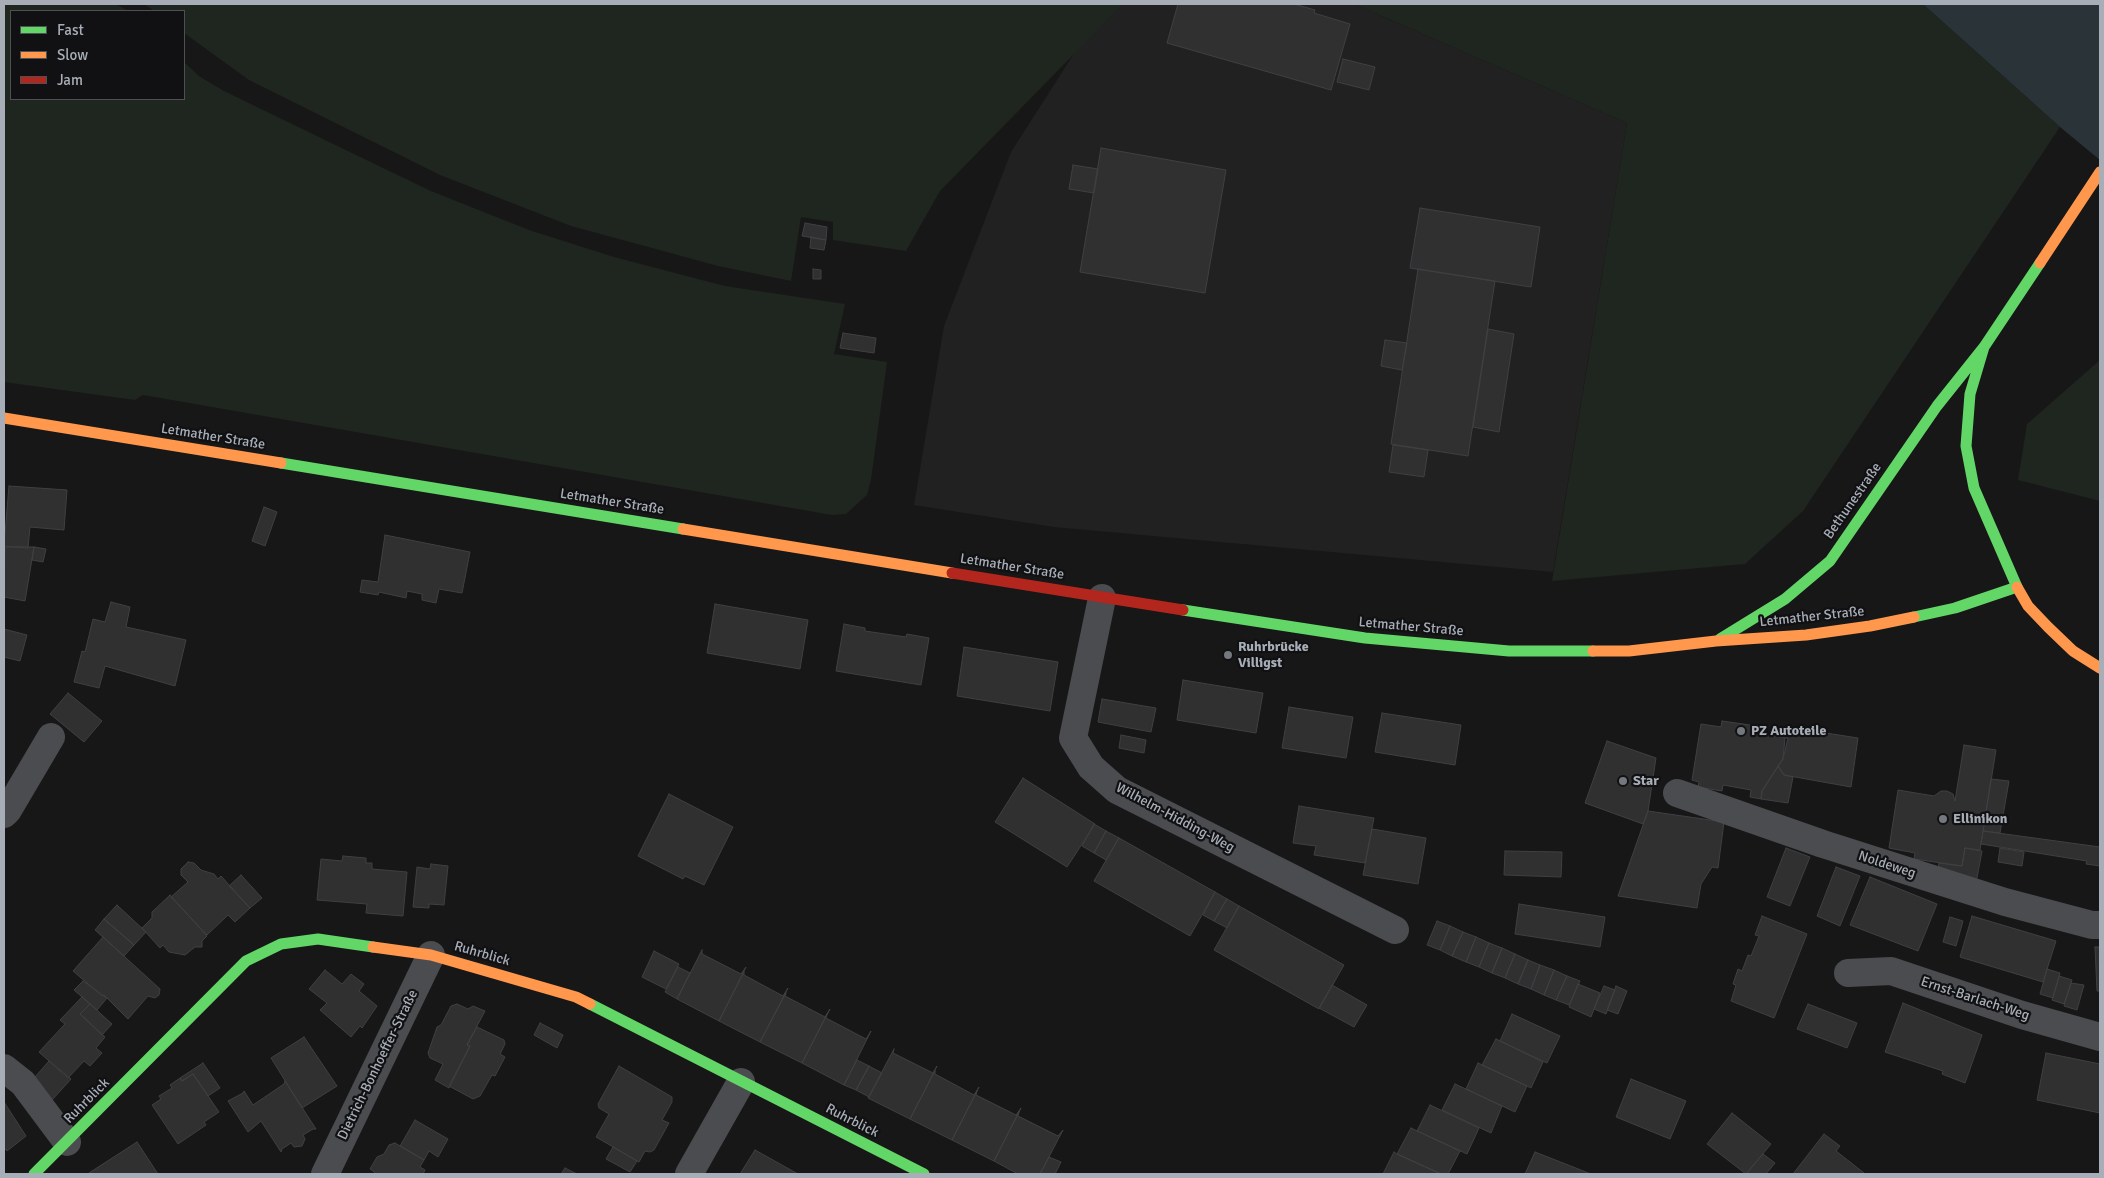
<!DOCTYPE html>
<meta charset="utf-8">
<style>
body{margin:0}
#map{position:relative;width:2104px;height:1178px;overflow:hidden;background:#171717;font-family:Signika,sans-serif}
canvas{display:block}
.frame{position:absolute;inset:0;border:5px solid #a8aeb7;pointer-events:none}
.legend{position:absolute;left:10px;top:10px;width:175px;height:90px;box-sizing:border-box;background:#111113;border:1px solid #4d5055;margin:0;padding:6px 9px;list-style:none;font-size:15px;color:#a8aeb7}
.legend li{display:flex;align-items:center;gap:10px;height:25px}
.legend b{width:25px;border:1px solid #4d5055}
</style>
<div id="map">
<canvas width="2104" height="1178"></canvas>
<div class="frame"></div>
<ul class="legend">
<li><b style="height:6px;background:#63d668"></b>Fast</li>
<li><b style="height:6px;background:#ff974d"></b>Slow</li>
<li><b style="height:6px;background:#b3261e"></b>Jam</li>
</ul>
</div>
<script>
const ctx = document.querySelector('canvas').getContext('2d');
ctx.lineJoin = 'round';
function fill(path, color) { ctx.fillStyle = color; ctx.fill(path, 'evenodd'); }
const toPath = rows => new Path2D(rows.map(r => 'M' + r).join(''));
function stroke(path, color, width, dash) { ctx.strokeStyle = color; ctx.lineWidth = width; ctx.lineCap = dash ? 'butt' : 'round'; ctx.setLineDash(dash || []); ctx.stroke(path); }
function label(font, color, halo, rows, align = 'center') {
  ctx.font = font + ' Signika,sans-serif'; ctx.lineWidth = 4.5; ctx.setLineDash([]); ctx.textBaseline = 'middle'; ctx.strokeStyle = halo; ctx.fillStyle = color; for (const [text, x, y, turn = 0] of rows) {
    ctx.save(); ctx.translate(x, y); ctx.rotate((+turn || 0) * Math.PI / 180); ctx.textAlign = isNaN(turn) ? turn : align; if (halo) ctx.strokeText(text, 0, 0); ctx.fillText(text, 0, 0); ctx.restore();
  }
}
const built = toPath([
 [1123,4,1354,4,1627,123,1553,572,1054,527,914,505,944,326,1011,152,1075,52]
]);
const green = toPath([
 [4,4,116,4,128,11,11,11,11,99,184,99,184,62,199,76,224,91,352,153,431,191,529,230,614,257,725,286,845,304,834,354,887,362,871,480,867,495,846,514,832,515,143,395,135,400,4,382],
 [144,4,1123,4,940,191,906,251,833,240,833,222,801,217,791,281,718,266,571,226,440,175,249,80,184,33,184,11,154,11],
 [1354,4,1923,4,2060,127,1803,511,1745,564,1552,581,1627,123],
 [2100,360,2100,501,2018,480,2027,424]
]);
const water = toPath([
 [1923,4,2100,4,2100,160,2060,127]
]);
const building = toPath([
 [1178,4,1294,4,1315,10,1314,13,1350,24,1331,90,1167,43,1178,4],
 [1343,59,1375,67,1369,90,1337,82,1343,59],
 [1101,148,1226,170,1205,293,1080,272,1101,148],
 [1073,165,1098,169,1094,193,1069,189,1073,165],
 [1420,208,1540,227,1531,287,1410,268,1420,208],
 [805,223,827,227,826,240,802,236,805,223],
 [811,237,826,240,824,250,810,248,811,237],
 [813,269,821,270,821,279,813,279,813,269],
 [1418,269,1495,281,1468,456,1391,444,1418,269],
 [1488,329,1514,334,1499,432,1473,427,1488,329],
 [843,333,876,338,874,353,840,348,843,333],
 [1385,340,1407,343,1402,370,1381,366,1385,340],
 [1393,445,1428,450,1424,477,1389,472,1393,445],
 [9,486,67,490,64,530,30,527,28,548,4,546,9,486],
 [264,507,277,512,265,546,252,541,264,507],
 [385,535,470,552,462,593,439,589,436,603,422,600,422,594,407,591,406,598,379,592,378,595,360,592,362,580,378,582,385,535],
 [5,547,34,547,25,601,4,597,5,547],
 [34,547,46,549,43,562,32,560,34,547],
 [111,602,130,607,126,627,186,640,175,686,105,666,99,688,74,682,82,651,85,652,93,619,105,622,111,602],
 [715,604,808,620,800,669,707,653,715,604],
 [844,624,865,628,865,631,906,637,907,634,929,638,921,685,836,671,844,624],
 [4,629,27,635,20,661,4,657,4,629],
 [964,647,1058,662,1050,711,957,696,964,647],
 [1183,680,1263,693,1256,733,1177,720,1183,680],
 [68,693,102,721,84,742,50,714,68,693],
 [1102,699,1156,708,1151,732,1098,722,1102,699],
 [1289,707,1353,717,1346,758,1282,748,1289,707],
 [1382,713,1461,725,1455,765,1375,752,1382,713],
 [1722,721,1750,725,1750,732,1785,738,1783,759,1762,791,1761,799,1750,797,1751,790,1723,785,1722,791,1698,787,1699,782,1692,780,1701,724,1721,727,1722,721],
 [1787,727,1858,738,1851,787,1784,775,1778,766,1783,759,1788,738,1785,738,1787,727],
 [1121,735,1146,740,1144,753,1119,748,1121,735],
 [1607,741,1656,758,1648,811,1643,824,1585,803,1607,741],
 [1964,745,1996,750,1980,850,1965,848,1962,866,1914,859,1915,853,1889,848,1898,790,1934,796,1941,791,1947,791,1953,794,1955,801,1964,745],
 [1778,766,1784,775,1793,777,1788,803,1761,799,1762,791,1778,766],
 [1023,778,1095,824,1067,867,995,822,1023,778],
 [1991,779,2009,781,2000,833,1983,831,1991,779],
 [669,794,733,827,704,885,685,876,683,879,638,856,669,794],
 [1299,806,1374,818,1365,863,1314,855,1316,846,1293,843,1299,806],
 [1648,811,1724,822,1718,868,1712,867,1701,884,1697,908,1618,896,1648,811],
 [1094,824,1106,831,1094,853,1082,846,1094,824],
 [1372,829,1426,838,1418,884,1363,875,1372,829],
 [1106,831,1119,838,1106,860,1094,853,1106,831],
 [1983,831,2100,847,2100,866,2086,864,2087,861,1981,844,1983,831],
 [1119,838,1215,892,1190,936,1094,881,1119,838],
 [1786,848,1810,857,1790,906,1767,897,1786,848],
 [1965,848,1982,851,1976,883,1937,877,1939,863,1962,866,1965,848],
 [2000,848,2024,852,2022,866,1998,862,2000,848],
 [1505,851,1562,852,1561,877,1504,875,1505,851],
 [343,856,366,858,366,863,372,863,372,869,407,872,403,916,366,913,367,904,317,900,321,859,342,861,343,856],
 [188,862,194,863,201,870,214,874,218,879,221,876,250,908,235,922,228,915,207,935,171,897,188,882,181,875,181,869,188,862],
 [431,864,448,866,444,905,429,904,429,908,413,907,417,867,430,869,431,864],
 [1836,867,1860,876,1840,926,1817,916,1836,867],
 [241,875,262,898,250,908,229,886,241,875],
 [1870,877,1937,904,1918,951,1850,925,1870,877],
 [1215,892,1227,899,1214,921,1203,915,1215,892],
 [170,895,207,936,202,941,202,947,195,947,185,955,169,952,163,945,160,948,142,928,152,918,152,912,170,895],
 [1227,899,1239,906,1227,928,1214,921,1227,899],
 [1519,904,1605,917,1600,947,1515,934,1519,904],
 [117,905,146,932,134,945,104,919,117,905],
 [1239,906,1344,965,1319,1009,1214,950,1239,906],
 [1762,916,1807,934,1774,1018,1731,1001,1736,985,1733,984,1738,969,1742,971,1748,955,1751,956,1759,936,1755,935,1762,916],
 [1972,916,2056,941,2043,982,1960,957,1972,916],
 [1950,917,1963,921,1956,946,1943,942,1950,917],
 [104,919,134,945,124,956,95,930,104,919],
 [1437,921,1450,926,1440,950,1427,945,1437,921],
 [1450,926,1463,932,1452,956,1440,950,1450,926],
 [1463,932,1476,937,1466,962,1452,956,1463,932],
 [103,937,160,989,159,995,155,998,148,996,128,1019,104,995,102,996,73,971,103,937],
 [1476,937,1489,943,1479,967,1466,962,1476,937],
 [1489,943,1502,948,1492,973,1479,967,1489,943],
 [2095,947,2100,947,2100,991,2097,991,2095,947],
 [1502,948,1515,954,1505,978,1492,973,1502,948],
 [702,950,702,954,741,974,746,967,719,1021,677,999,702,950],
 [654,951,679,964,666,989,642,977,654,951],
 [1515,954,1528,960,1518,984,1505,978,1515,954],
 [1528,960,1540,965,1531,989,1518,984,1528,960],
 [1540,965,1554,970,1544,995,1531,989,1540,965],
 [678,967,690,973,677,999,665,992,678,967],
 [2047,969,2060,973,2053,998,2040,994,2047,969],
 [325,970,342,984,351,974,364,984,359,991,377,1006,362,1028,360,1026,351,1037,320,1010,327,1003,309,989,325,970],
 [1554,970,1567,976,1556,1000,1544,995,1554,970],
 [744,972,744,975,783,996,788,988,760,1042,719,1021,744,972],
 [1567,976,1580,981,1569,1005,1556,1000,1567,976],
 [2059,976,2072,980,2064,1004,2052,1000,2059,976],
 [83,981,107,998,97,1010,74,990,83,981],
 [2071,983,2084,985,2077,1010,2064,1006,2071,983],
 [1578,984,1600,993,1591,1017,1569,1007,1578,984],
 [1332,985,1367,1005,1354,1027,1319,1008,1332,985],
 [1604,986,1615,990,1606,1014,1594,1009,1604,986],
 [1616,986,1627,991,1618,1014,1607,1010,1616,986],
 [786,993,785,996,825,1017,830,1009,802,1063,760,1042,786,993],
 [82,997,90,1004,80,1014,105,1037,96,1048,102,1053,90,1066,84,1061,68,1078,39,1052,65,1024,60,1020,82,997],
 [1903,1003,1982,1035,1965,1083,1942,1074,1943,1071,1885,1052,1903,1003],
 [90,1004,112,1024,102,1035,80,1014,90,1004],
 [457,1004,468,1009,473,1006,485,1011,467,1045,470,1046,449,1088,435,1080,443,1064,430,1058,428,1053,437,1027,441,1025,451,1006,457,1004],
 [1808,1004,1857,1023,1847,1048,1797,1029,1808,1004],
 [827,1014,826,1018,866,1039,871,1031,844,1085,802,1063,827,1014],
 [1512,1014,1560,1036,1547,1063,1500,1041,1512,1014],
 [540,1023,563,1035,557,1048,534,1035,540,1023],
 [477,1027,504,1040,505,1044,500,1054,505,1057,495,1076,492,1075,480,1096,473,1099,449,1086,470,1046,467,1045,477,1027],
 [304,1037,337,1086,302,1108,271,1058,304,1037],
 [1496,1039,1543,1062,1531,1088,1482,1065,1496,1039],
 [894,1049,893,1053,933,1073,937,1066,910,1119,868,1098,894,1049],
 [2046,1053,2100,1064,2100,1113,2037,1100,2046,1053],
 [857,1060,869,1066,856,1090,844,1085,857,1060],
 [49,1061,71,1079,52,1100,35,1077,49,1061],
 [203,1063,220,1088,208,1096,193,1074,182,1081,180,1078,203,1063],
 [1478,1063,1527,1086,1515,1112,1466,1089,1478,1063],
 [619,1066,672,1097,672,1102,662,1120,669,1123,654,1150,650,1152,645,1151,639,1162,596,1137,609,1114,599,1108,598,1104,619,1066],
 [869,1066,882,1073,869,1097,856,1090,869,1066],
 [935,1071,935,1074,974,1095,979,1087,952,1140,910,1119,935,1071],
 [193,1074,219,1112,204,1122,206,1125,178,1144,152,1105,161,1099,159,1096,172,1088,170,1085,180,1078,182,1081,193,1074],
 [1631,1079,1686,1101,1670,1139,1616,1117,1631,1079],
 [285,1081,316,1129,313,1129,303,1135,305,1139,302,1146,294,1147,291,1143,282,1149,281,1152,261,1121,248,1132,228,1101,243,1093,244,1091,253,1105,284,1084,285,1081],
 [1455,1084,1502,1106,1491,1133,1442,1110,1455,1084],
 [977,1091,976,1095,1016,1115,1021,1108,994,1161,952,1140,977,1091],
 [4,1102,26,1136,7,1151,6,1149,4,1150,4,1102],
 [1430,1105,1479,1128,1467,1154,1417,1131,1430,1105],
 [1019,1112,1018,1116,1058,1136,1063,1130,1040,1174,1018,1174,994,1161,1019,1112],
 [1732,1113,1771,1144,1746,1174,1707,1144,1732,1113],
 [415,1120,448,1139,438,1157,429,1151,424,1160,400,1146,415,1120],
 [1411,1128,1460,1151,1448,1174,1441,1174,1397,1154,1411,1128],
 [1824,1134,1840,1146,1836,1151,1864,1173,1863,1174,1793,1174,1824,1134],
 [137,1142,158,1174,90,1174,89,1173,137,1142],
 [395,1143,424,1160,420,1167,425,1170,423,1174,377,1174,370,1169,377,1157,384,1154,389,1145,395,1143],
 [613,1147,637,1161,630,1172,606,1159,613,1147],
 [755,1150,798,1174,740,1174,755,1150],
 [1394,1152,1397,1154,1441,1174,1383,1174,1394,1152],
 [1535,1152,1591,1174,1525,1174,1535,1152],
 [1763,1154,1775,1163,1766,1174,1749,1174,1747,1173,1763,1154],
 [1049,1157,1061,1162,1055,1174,1040,1174,1049,1157],
 [565,1168,577,1174,561,1174,565,1168]
]);
const street = toPath([
 [1102,598,1073,738,1091,767,1117,790,1395,930],
 [1677,793,1823,844,2005,902,2092,925,2100,925],
 [4,814,8,810,51,737],
 [1848,973,1891,971,2022,1015,2100,1037],
 [4,1068,23,1083,67,1142],
 [325,1174,431,955],
 [689,1174,741,1082]
]);
const fast = toPath([
 [281,463,683,529],
 [1183,610,1365,638,1509,651,1593,651],
 [1914,617,1955,608,2017,587,1974,488,1966,446,1970,394,1984,347],
 [1720,639,1785,599,1830,561,1937,406,1984,347,2040,263],
 [590,1004,924,1174],
 [34,1174,246,961,281,944,318,939,373,947]
]);
const slow = toPath([
 [2040,263,2100,172],
 [4,418,281,463],
 [683,529,952,573],
 [2017,587,2028,606,2048,627,2073,651,2100,668],
 [1593,651,1629,651,1716,641,1806,635,1870,626,1914,617],
 [373,947,431,955,576,997,590,1004]
]);
const jam = toPath([
 [952,573,1183,610]
]);
const markers = [
 [1228,655,5,"#75797f"],
 [1741,731,5,"#75797f"],
 [1623,781,5,"#75797f"],
 [1943,819,5,"#75797f"]
];
const streetNames = [
 ["Letmather Straße",213,437,9],
 ["Bethunestraße",1853,501,-55],
 ["Letmather Straße",612,502,9],
 ["Letmather Straße",1012,567,9],
 ["Letmather Straße",1812,617,-6],
 ["Letmather Straße",1411,627,5],
 ["Wilhelm-Hidding-Weg",1175,818,28],
 ["Noldeweg",1887,865,18],
 ["Ruhrblick",482,954,16],
 ["Ernst-Barlach-Weg",1975,999,18],
 ["Dietrich-Bonhoeffer-Straße",378,1065,-64],
 ["Ruhrblick",87,1101,-45],
 ["Ruhrblick",852,1121,27]
];
const poiNames = [
 ["Ruhrbrücke",1238,647],
 ["Villigst",1238,663],
 ["PZ Autoteile",1751,731],
 ["Star",1633,781],
 ["Ellinikon",1953,819]
];
fill(built, '#212122');
fill(green, '#1f251f');
fill(water, '#2a3338');
fill(building, '#303030');
stroke(building, '#3f4043', 1);
stroke(street, '#4b4c4f', 28);
stroke(fast, '#63d668', 11);
stroke(slow, '#ff974d', 11);
stroke(jam, '#b3261e', 11);
for (const [x, y, r, color] of markers) { const dot = new Path2D(); dot.arc(x, y, r, 0, 2 * Math.PI); ctx.fillStyle = color; ctx.fill(dot); stroke(dot, '#111113', 2); }
label('14px', '#a8aeb7', '#111113', streetNames);
label('bold 14px', '#a8aeb7', '#111113', poiNames, 'left');
</script>
